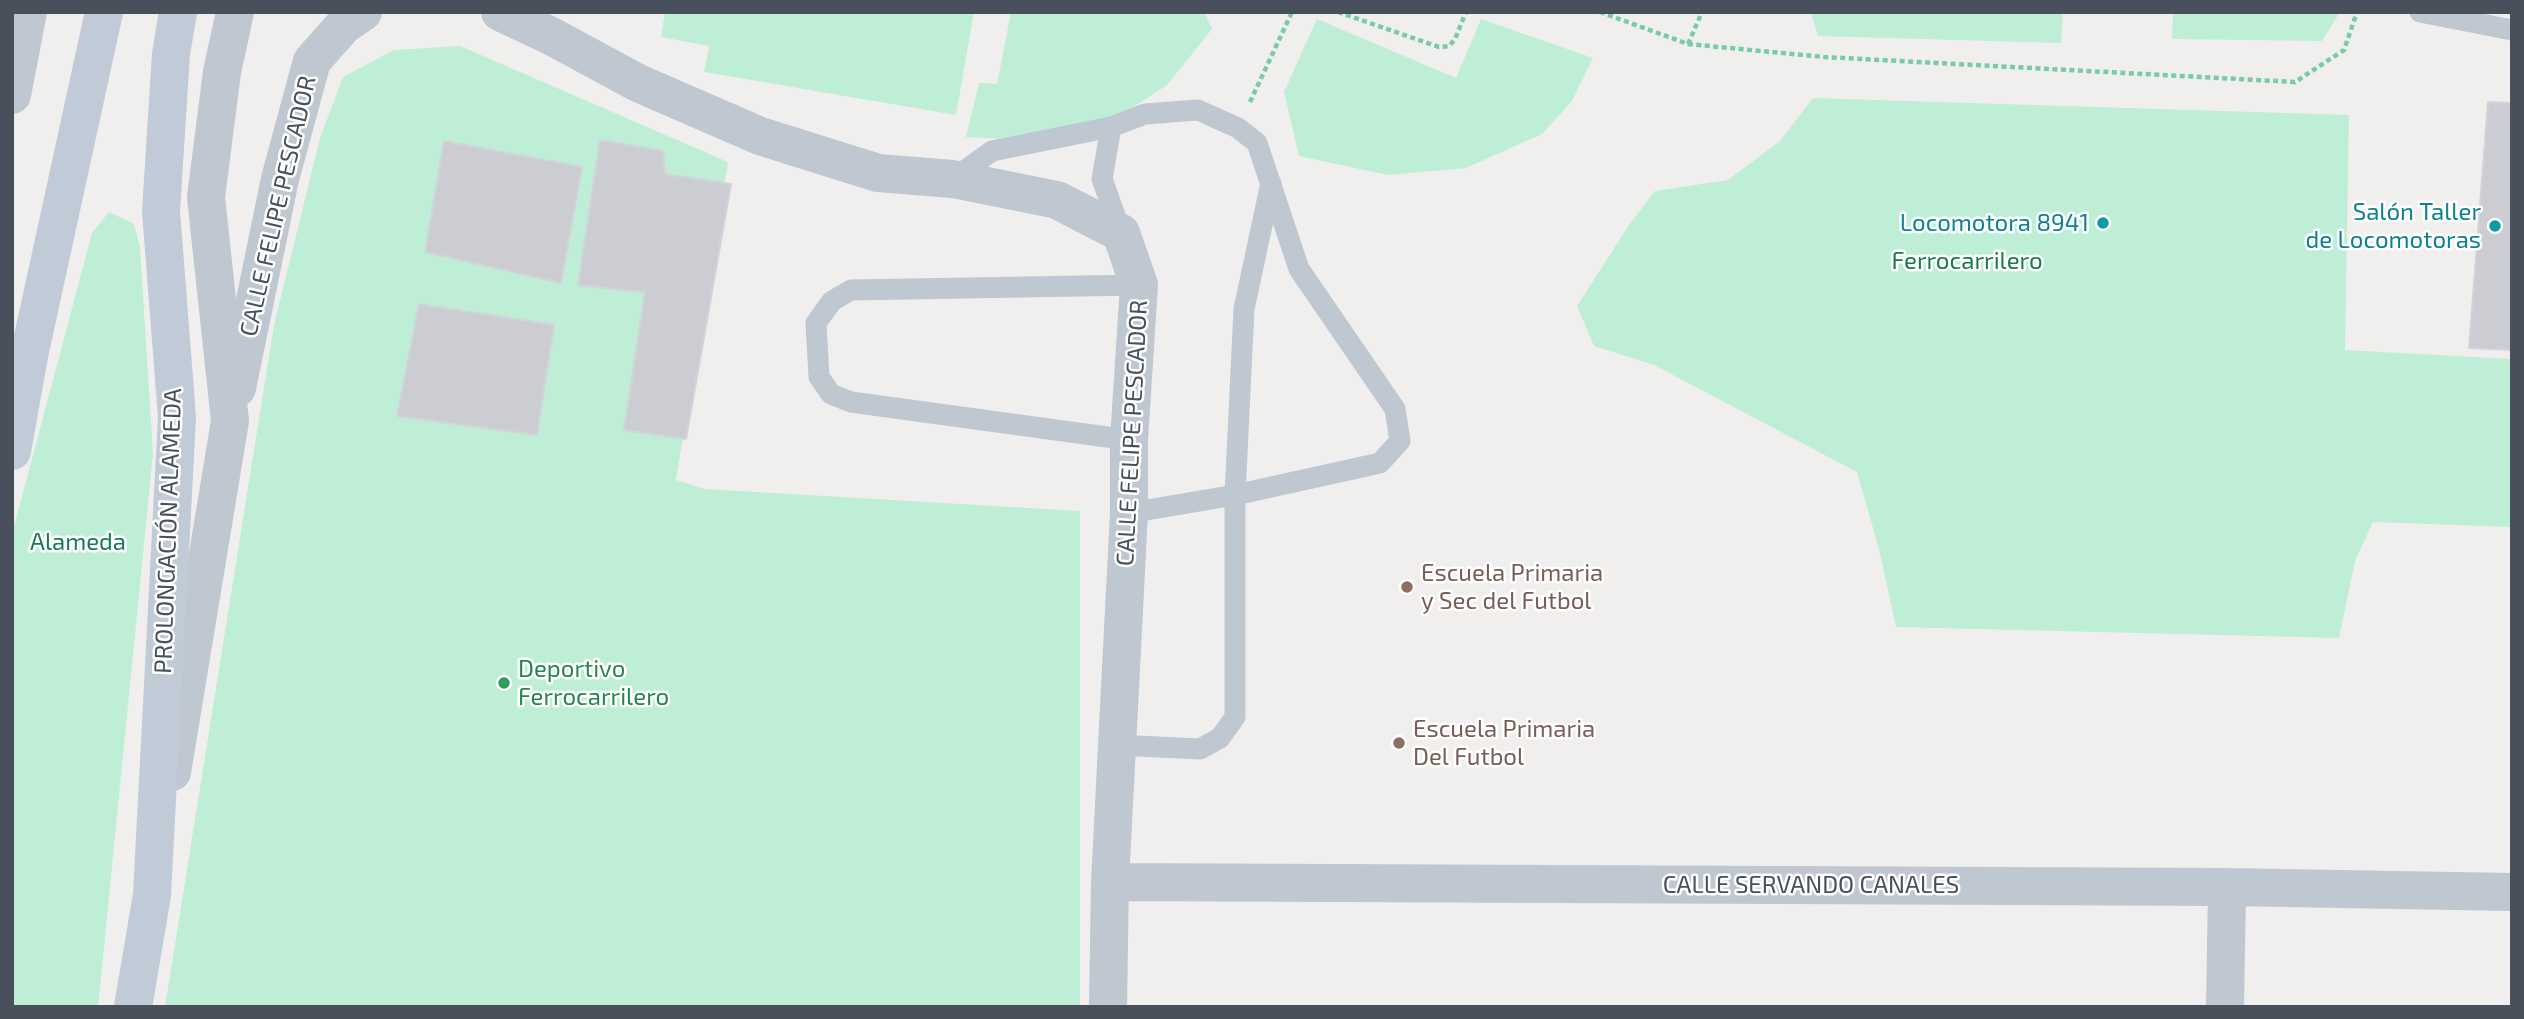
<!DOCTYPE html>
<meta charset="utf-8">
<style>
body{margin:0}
#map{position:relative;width:2524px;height:1019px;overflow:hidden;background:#f1efee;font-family:"Exo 2",sans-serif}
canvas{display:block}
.frame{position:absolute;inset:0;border:14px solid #47505b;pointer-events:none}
</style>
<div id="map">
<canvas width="2524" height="1019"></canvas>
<div class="frame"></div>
</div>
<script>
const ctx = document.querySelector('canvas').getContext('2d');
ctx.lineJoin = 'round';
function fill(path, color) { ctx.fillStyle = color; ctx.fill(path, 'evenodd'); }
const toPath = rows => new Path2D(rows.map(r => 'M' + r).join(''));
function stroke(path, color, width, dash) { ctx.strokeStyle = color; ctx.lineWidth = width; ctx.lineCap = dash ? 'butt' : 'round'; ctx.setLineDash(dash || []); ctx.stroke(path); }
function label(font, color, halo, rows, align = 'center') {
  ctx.font = font + ' "Exo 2",sans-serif'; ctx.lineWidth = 5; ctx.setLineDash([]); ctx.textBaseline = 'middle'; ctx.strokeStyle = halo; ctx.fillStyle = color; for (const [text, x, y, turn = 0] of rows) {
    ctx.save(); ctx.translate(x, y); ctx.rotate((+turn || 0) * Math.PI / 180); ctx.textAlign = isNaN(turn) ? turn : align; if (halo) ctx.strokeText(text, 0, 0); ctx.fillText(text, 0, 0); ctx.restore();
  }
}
const green = toPath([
 [665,12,974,12,956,115,704,72,709,46,661,37],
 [1011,12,1204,12,1212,29,1167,85,1094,133,1026,140,966,137,979,83,997,84],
 [1811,12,2063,12,2061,43,1818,36],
 [2173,12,2340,12,2322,41,2172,39],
 [1317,19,1456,78,1481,19,1593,58,1572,101,1542,134,1466,168,1388,175,1299,156,1284,92],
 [460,46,728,162,676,480,705,489,1080,511,1080,1007,165,1007,274,325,320,138,343,77,394,50],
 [1813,98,2349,115,2345,350,2512,359,2512,527,2373,522,2355,561,2339,638,1896,627,1879,549,1857,472,1654,365,1594,346,1577,306,1629,225,1655,191,1728,180,1780,141],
 [109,212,134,224,140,247,153,454,98,1007,12,1007,12,534,92,233]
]);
const building = toPath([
 [2488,102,2512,103,2512,350,2469,348,2488,102],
 [600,140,663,151,665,174,731,184,686,439,624,430,645,292,578,285,600,140],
 [444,141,582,167,561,283,425,252,444,141],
 [419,304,554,325,537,435,397,416,419,304]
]);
const path = toPath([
 [1338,12,1439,47,1449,46,1455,39,1466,12],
 [1600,12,1688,44,1824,57,2295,82,2344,50,2357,12],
 [1688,44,1702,12],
 [1250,102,1292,12]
]);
const service = toPath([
 [2420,12,2512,30],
 [1111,127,1102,179,1121,232],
 [953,179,992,151,1111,127,1145,114,1198,110,1238,128,1257,143,1299,269,1395,409,1400,441,1380,463,1235,495,1129,513],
 [1129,440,851,402,831,394,819,377,816,323,832,301,851,290,1139,285],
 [1117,745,1200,749,1220,738,1235,717,1235,495,1244,309,1271,183]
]);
const minor = toPath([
 [500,12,551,36,638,83,760,136,878,173,953,179,1057,200,1121,233,1139,285,1129,440,1129,513,1110,882,1108,1007],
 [12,95,28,12],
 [237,388,280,179,312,61,344,25,363,12],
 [172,772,230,421,206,197,222,72,235,12],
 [1110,882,2227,887,2512,892],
 [2225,1007,2227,887]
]);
const secondary = toPath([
 [12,451,30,351,104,12],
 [133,1007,152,895,177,417,161,211,171,54,178,12]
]);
const markers = [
 [2103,223,7,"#0f9aa8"],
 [2495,226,7,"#0f9aa8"],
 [1407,587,7,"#8d6e63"],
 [504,683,7,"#2e9e5b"],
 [1399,743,7,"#8d6e63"]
];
const streetNames = [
 ["CALLE FELIPE PESCADOR",278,206,-77],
 ["CALLE FELIPE PESCADOR",1132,433,-87],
 ["PROLONGACIÓN ALAMEDA",168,531,-88],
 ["CALLE SERVANDO CANALES",1811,885]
];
const cultureNames = [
 ["Salón Taller",2481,212],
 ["de Locomotoras",2481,240],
 ["Locomotora 8941",2089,223]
];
const parkNames = [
 ["Ferrocarrilero",1967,261],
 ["Alameda",78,542]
];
const educationNames = [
 ["Escuela Primaria",1421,573],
 ["y Sec del Futbol",1421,601],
 ["Escuela Primaria",1413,729],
 ["Del Futbol",1413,757]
];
const leisureNames = [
 ["Deportivo",518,669],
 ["Ferrocarrilero",518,697]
];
fill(green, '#beeed5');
fill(building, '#cbcdd3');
stroke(building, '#d3d4da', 2);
stroke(path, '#77cba9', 4.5, [5, 3.5]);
stroke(service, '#bfc7d0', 21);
stroke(minor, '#bfc7d0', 38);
stroke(secondary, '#c1cad7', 38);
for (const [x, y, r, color] of markers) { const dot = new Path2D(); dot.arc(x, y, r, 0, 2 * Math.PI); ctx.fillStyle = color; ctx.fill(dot); stroke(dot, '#fff', 2.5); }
label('24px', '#47505b', '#fff', streetNames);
label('24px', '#0d838f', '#fff', cultureNames, 'right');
label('24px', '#197b53', '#fff', parkNames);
label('24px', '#785e54', '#fff', educationNames, 'left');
label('24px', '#27864d', '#fff', leisureNames, 'left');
</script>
